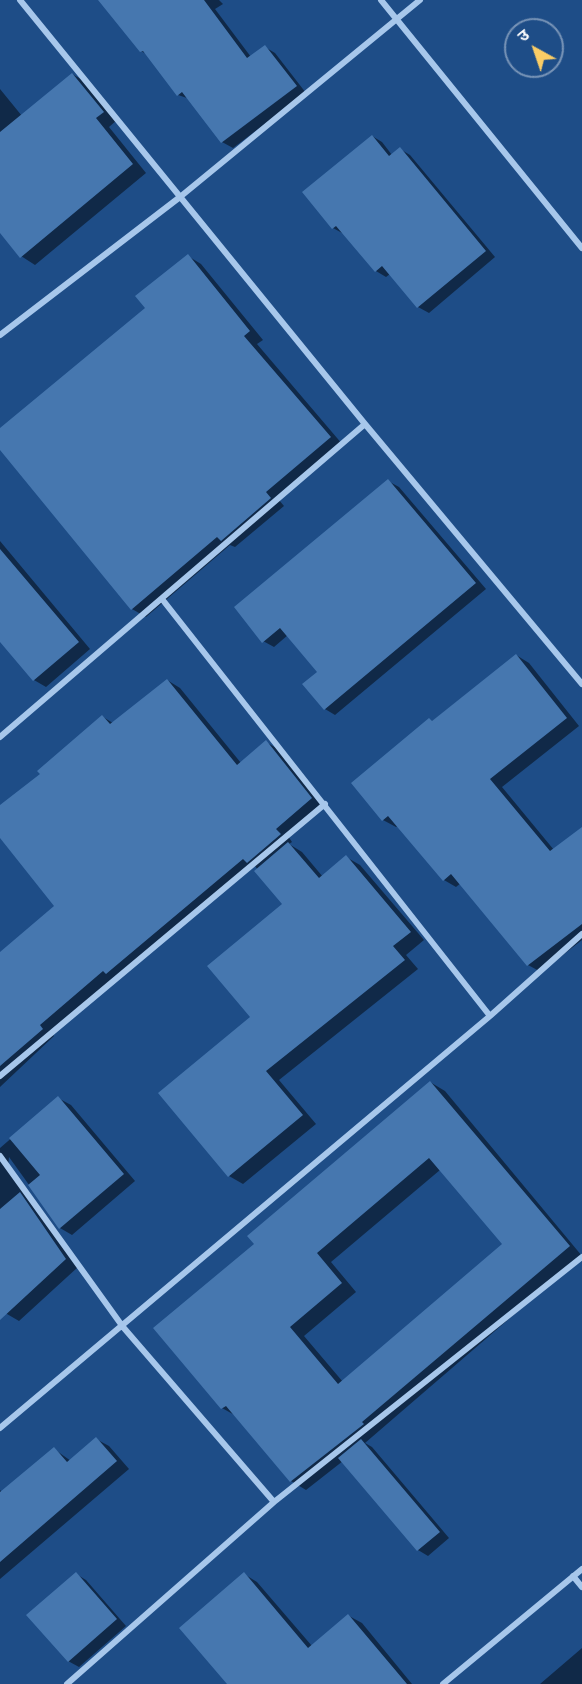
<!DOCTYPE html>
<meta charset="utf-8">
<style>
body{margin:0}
#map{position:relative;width:582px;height:1684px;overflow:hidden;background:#1e4d87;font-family:Karla,"Noto Sans Devanagari",sans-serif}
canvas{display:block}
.north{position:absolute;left:504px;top:18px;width:60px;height:60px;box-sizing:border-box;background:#1e4d87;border:2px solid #7894b7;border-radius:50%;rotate:320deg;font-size:16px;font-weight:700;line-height:24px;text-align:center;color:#fff}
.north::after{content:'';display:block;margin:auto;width:21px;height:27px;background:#facd66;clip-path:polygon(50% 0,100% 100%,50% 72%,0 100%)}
</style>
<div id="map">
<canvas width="582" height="1684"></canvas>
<div class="north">उ</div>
</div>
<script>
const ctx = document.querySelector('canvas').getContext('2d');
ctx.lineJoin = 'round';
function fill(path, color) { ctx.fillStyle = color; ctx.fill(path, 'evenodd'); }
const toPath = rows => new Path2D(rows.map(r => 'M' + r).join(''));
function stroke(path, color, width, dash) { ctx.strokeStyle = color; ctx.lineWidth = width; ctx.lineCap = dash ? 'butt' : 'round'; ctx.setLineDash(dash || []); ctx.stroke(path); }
const shadow = toPath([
 [99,0,219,0,223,4,215,9,251,57,265,47,275,53,306,93,233,148,222,142,190,99,178,95,148,55,141,51],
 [72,74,86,82,117,120,109,127,146,173,35,265,21,256,0,231,0,89,22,116],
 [372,136,382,142,392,155,400,149,410,155,495,257,429,313,418,307,390,274,386,277,376,271,344,234,333,228],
 [188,256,201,264,263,340,257,344,343,445,279,500,284,506,235,547,230,545,146,617,132,609,0,448,0,430,147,308],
 [388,481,399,487,486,589,335,715,325,709,319,672,288,635,274,647,263,641],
 [0,541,90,649,46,687,34,680,0,640],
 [516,655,529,663,579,726,502,787,554,850,582,828,582,940,541,972,528,965,461,883,456,887,444,880,398,826,396,827,383,820,353,784],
 [167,680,180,688,241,763,266,742,278,749,323,806,288,836,292,842,289,844,302,852,323,877,346,857,360,865,424,940,406,955,418,969,279,1080,316,1124,243,1184,229,1176,252,1017,284,904,255,866,51,1032,54,1036,0,1087,0,961,56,906,0,836,0,807,42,774,103,717,113,723],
 [430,1082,445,1091,582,1256,365,1443,372,1447,449,1538,428,1556,418,1550,343,1461,306,1490,291,1481,238,1417,222,1408,155,1328,257,1244],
 [440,1170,504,1245,343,1382,304,1336,356,1292,331,1262],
 [58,1098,71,1105,135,1181,72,1235,60,1228,9,1157,8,1167,78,1267,19,1321,7,1314,0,1305,0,1148],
 [96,1439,109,1446,129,1469,0,1579,0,1490,2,1492,54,1449,71,1461],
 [76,1574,86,1580,126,1626,79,1667,68,1661],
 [244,1574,257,1582,312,1646,349,1616,362,1623,412,1684,229,1684],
 [582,1648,582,1684,540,1684]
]);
const building = toPath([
 [98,0,204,0,247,58,265,45,297,86,221,143,182,92,177,96,143,51,140,52],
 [72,73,104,112,96,118,133,164,20,258,0,233,0,132],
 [372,135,389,156,400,147,486,251,417,308,382,266,375,272,336,226,332,229,302,192],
 [188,254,250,331,244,336,331,437,266,492,271,498,221,541,217,537,131,610,0,450,0,428,145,308,135,296],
 [388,479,476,583,324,710,302,684,317,672,280,628,262,643,234,607],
 [0,549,79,642,33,681,0,642],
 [516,654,567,718,490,779,550,851,582,827,582,924,527,966,451,874,443,881,388,816,382,821,351,783,429,718,432,721],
 [167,679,237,765,266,740,312,798,276,829,281,834,247,863,243,859,106,974,103,971,40,1025,43,1029,0,1066,0,952,54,906,0,838,0,805,40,774,37,771,102,715,110,724],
 [288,842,319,878,346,855,411,932,393,946,405,960,266,1071,303,1115,228,1177,158,1093,250,1017,207,966,282,904,254,871],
 [430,1081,570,1246,362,1422,364,1424,290,1482,226,1406,221,1409,153,1328,254,1244,247,1236],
 [429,1158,502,1244,338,1384,290,1327,342,1283,317,1253],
 [58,1096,124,1174,59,1229,28,1185,40,1175,9,1138],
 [20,1192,66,1259,0,1320,0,1209],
 [96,1437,117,1461,0,1562,0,1492,54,1447,67,1462],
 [361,1439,440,1532,417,1551,338,1458],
 [76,1572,117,1619,68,1662,26,1615],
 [244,1572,308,1648,348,1614,407,1684,227,1684,179,1628]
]);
const minor = toPath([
 [20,0,365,424,582,684],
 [381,0,582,248],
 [0,335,180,197,420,0],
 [162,599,490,1016],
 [0,737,365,424],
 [0,1076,325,804],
 [0,1156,123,1327,274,1502],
 [0,1428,490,1016,582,934],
 [573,1576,582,1587],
 [67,1684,274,1502,582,1257],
 [443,1684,582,1569]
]);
fill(shadow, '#0007');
fill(building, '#4677af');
stroke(minor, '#a7c7eb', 6);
</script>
